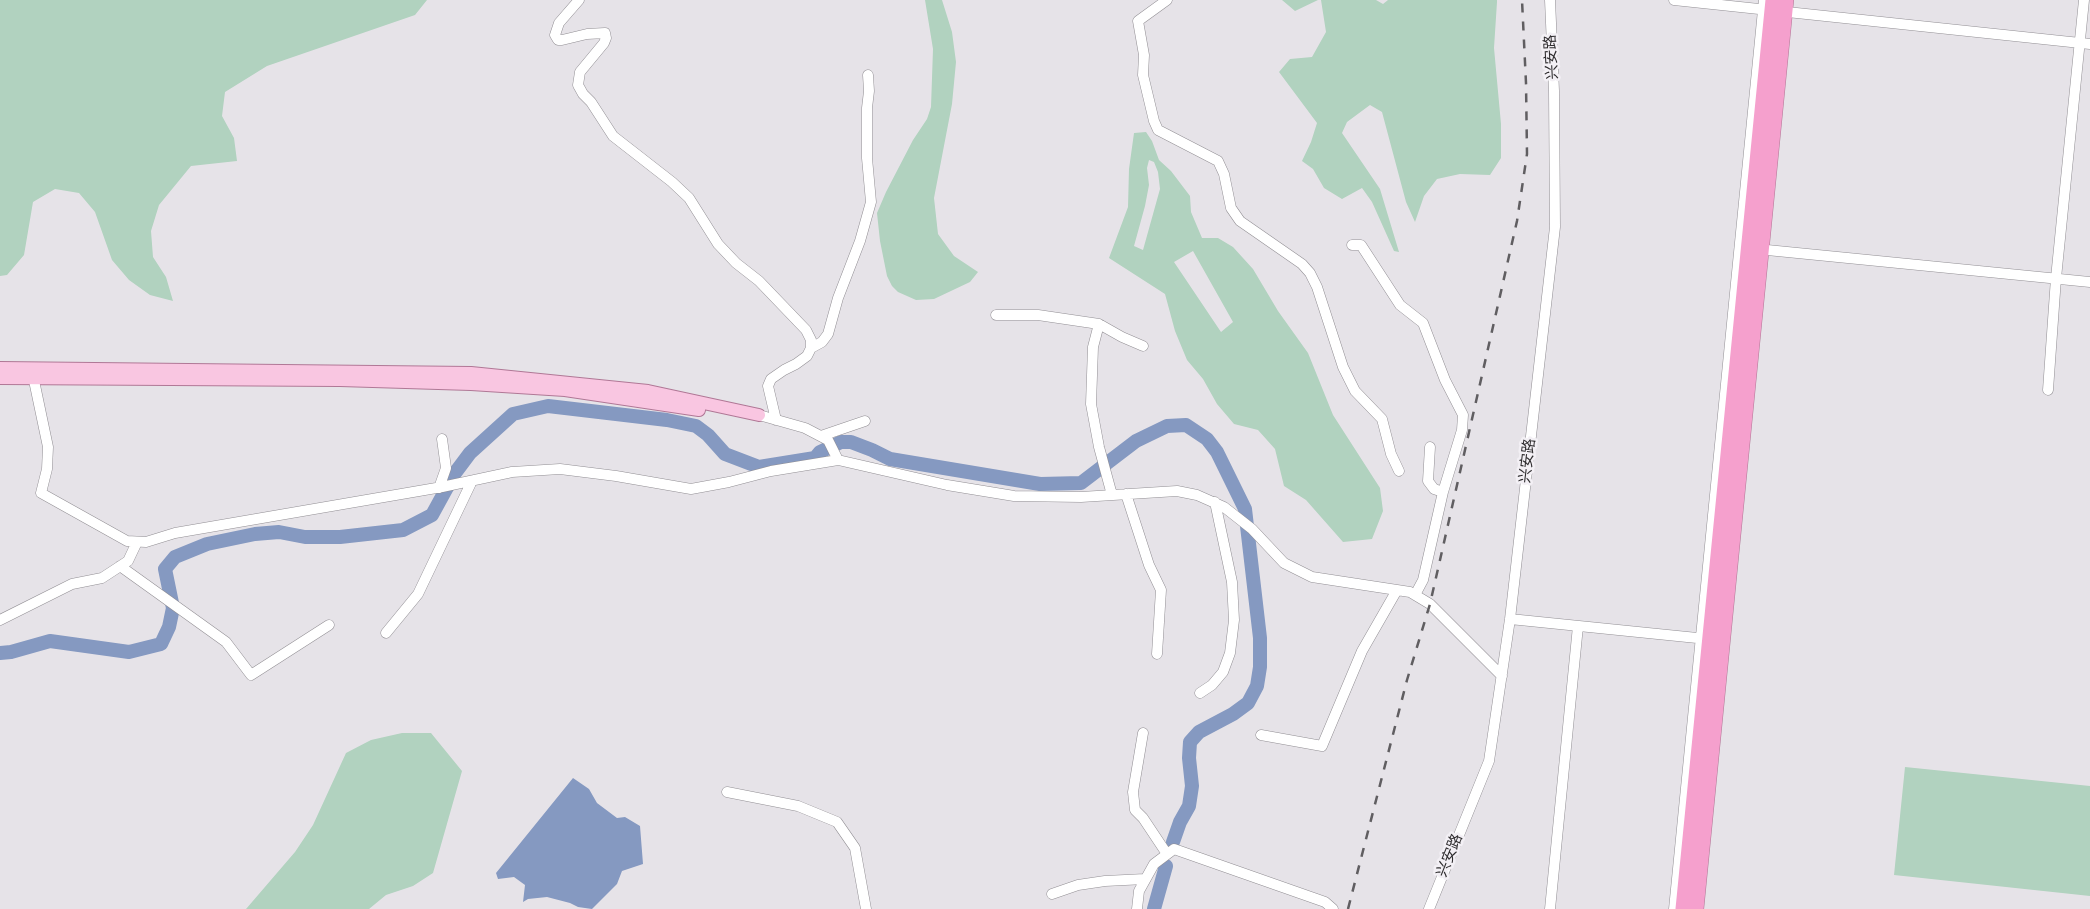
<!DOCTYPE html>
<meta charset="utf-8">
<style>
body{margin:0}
canvas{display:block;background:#e6e3e8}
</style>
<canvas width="2090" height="909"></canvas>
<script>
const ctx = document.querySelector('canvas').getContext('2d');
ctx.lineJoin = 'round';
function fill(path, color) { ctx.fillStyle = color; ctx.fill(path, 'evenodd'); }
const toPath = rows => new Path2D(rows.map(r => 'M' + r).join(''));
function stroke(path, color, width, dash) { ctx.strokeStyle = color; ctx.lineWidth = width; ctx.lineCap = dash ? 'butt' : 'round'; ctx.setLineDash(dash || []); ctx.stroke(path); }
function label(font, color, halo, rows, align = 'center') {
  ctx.font = font + ' Overpass,"Noto Sans SC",sans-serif'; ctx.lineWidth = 5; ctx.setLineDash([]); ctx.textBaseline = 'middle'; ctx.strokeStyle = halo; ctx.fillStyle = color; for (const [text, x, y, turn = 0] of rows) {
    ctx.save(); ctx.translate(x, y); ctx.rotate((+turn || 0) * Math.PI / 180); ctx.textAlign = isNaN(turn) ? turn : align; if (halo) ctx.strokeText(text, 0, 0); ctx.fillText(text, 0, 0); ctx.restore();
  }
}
const green = toPath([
 [0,0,427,0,415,15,267,66,225,92,222,116,234,138,237,161,191,166,159,205,151,231,153,257,166,277,173,301,150,295,129,280,112,260,95,212,79,193,55,189,33,202,24,255,7,275,0,276],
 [925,0,942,0,952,32,956,62,952,104,934,198,938,234,954,256,978,272,970,282,934,299,916,300,898,292,892,286,887,276,880,241,877,213,886,192,913,140,927,119,931,107,933,49],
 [1282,0,1318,0,1295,11],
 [1321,0,1376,0,1383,4,1388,0,1497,0,1497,2,1494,48,1501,124,1501,158,1490,175,1460,174,1437,179,1424,196,1415,222,1406,202,1382,112,1370,105,1347,122,1342,133,1380,189,1399,252,1394,251,1372,202,1362,188,1342,199,1324,188,1313,169,1302,161,1311,142,1317,123,1279,72,1290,59,1312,57,1326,32],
 [1146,132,1152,141,1159,160,1171,171,1190,196,1191,212,1202,238,1218,238,1233,247,1253,269,1278,311,1308,353,1333,415,1380,488,1383,511,1372,539,1343,542,1306,500,1284,486,1275,449,1258,430,1234,424,1217,404,1203,379,1187,360,1175,331,1165,294,1109,258,1128,207,1129,169,1134,133],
 [1149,160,1154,162,1158,172,1160,189,1143,250,1134,246,1145,206,1149,185,1147,168],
 [1193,251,1233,322,1221,332,1174,262],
 [402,733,431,733,462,771,433,873,413,886,386,895,369,909,246,909,295,852,313,825,346,753,371,740],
 [1905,767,2090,786,2090,896,1894,875]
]);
const water = toPath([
 [573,778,589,789,597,803,617,818,625,817,640,826,643,864,622,871,617,884,592,909,578,907,570,903,547,897,528,899,523,902,525,885,514,877,498,879,496,873]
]);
const river = toPath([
 [0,653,11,652,50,641,129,652,161,644,169,627,173,608,165,569,175,557,207,544,255,534,279,532,305,537,340,537,403,530,432,515,455,473,470,453,513,414,548,406,667,420,696,426,708,435,725,454,759,467,815,458,820,452,841,442,851,442,872,450,890,459,1040,484,1081,483,1136,441,1167,426,1186,425,1207,439,1217,452,1245,509,1260,638,1260,667,1257,686,1248,703,1233,714,1199,732,1190,742,1189,758,1192,786,1189,806,1180,822,1173,842],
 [1154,909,1166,866]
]);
const minor = toPath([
 [579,0,559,23,555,35,558,40,562,40,587,34,605,33,606,38,604,43,580,72,578,85,583,94,591,102,613,136,672,182,689,198,718,244,736,263,759,281,806,330,811,340,811,348,807,356,796,364,784,370,771,379,768,386,776,420],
 [1167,0,1138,21,1144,55,1143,75,1154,121,1158,130,1218,161,1224,174,1231,208,1240,221,1302,264,1310,273,1317,287,1343,367,1355,391,1382,419,1391,454,1399,471],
 [1674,0,2090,44],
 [1352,245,1361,245,1400,305,1423,323,1445,380,1463,415,1462,430,1443,492,1423,580,1415,595],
 [1757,249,2090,282],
 [996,315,1038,315,1099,324,1122,337,1143,346],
 [1099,324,1093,347,1091,404,1099,447,1112,495],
 [811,348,822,342,828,334,838,298,860,241,871,202,867,158,867,108,869,91,868,75],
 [32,371,48,447,47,469,41,493,127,541,146,542,175,533,442,487,512,472,560,469,616,476,691,489,729,482,771,471,838,460,947,485,1014,496,1081,497,1177,491,1197,495,1224,507,1252,529,1284,563,1312,577,1410,592,1430,604,1502,676],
 [2048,390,2056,278,2084,0],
 [759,415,805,428,828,440,838,460],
 [821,436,865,421],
 [1430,447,1428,481,1434,489,1443,492],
 [439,488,446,468,442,439],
 [1126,494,1149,565,1161,590,1157,654],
 [120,566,226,642,251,675,329,625],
 [1510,619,1707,639],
 [0,620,72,584,102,578,128,561,137,542],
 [386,633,418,594,472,481],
 [1200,693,1212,685,1223,672,1230,653,1234,620,1232,582,1215,502],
 [1143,733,1133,792,1135,810,1143,818,1167,854],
 [1261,735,1322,746,1362,651,1397,590],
 [727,792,798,806,837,822,855,848,866,909],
 [1052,894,1078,885,1105,881,1145,879],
 [1137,909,1139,891,1154,864,1174,849,1325,902,1333,909],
 [1429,909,1489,761,1510,619,1555,227,1554,91,1550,0],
 [1550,909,1578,626],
 [1674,909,1764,0]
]);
const major = toPath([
 [0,368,471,373,648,391,759,415],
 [0,378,340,380,471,384,565,390,699,410]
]);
const highway = toPath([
 [1683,909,1773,0],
 [1696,909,1786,0]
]);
const rail = toPath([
 [1348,909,1407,680,1430,604,1517,221,1527,154,1526,83,1522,0]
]);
const streetNames = [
 ["兴安路",1553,57,-93],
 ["兴安路",1529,461,-83],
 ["兴安路",1451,856,-68]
];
fill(green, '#b1d2bf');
fill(water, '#8599c1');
stroke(river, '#8599c1', 14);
stroke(minor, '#928f94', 11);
stroke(major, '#b07896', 14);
stroke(highway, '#b07896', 16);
stroke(minor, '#fff', 10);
stroke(major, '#f9c6e1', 12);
stroke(highway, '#f5a0cd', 15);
stroke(rail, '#605e61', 2.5, [9, 9]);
label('15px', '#2f2d2f', '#f3f0f5', streetNames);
</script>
